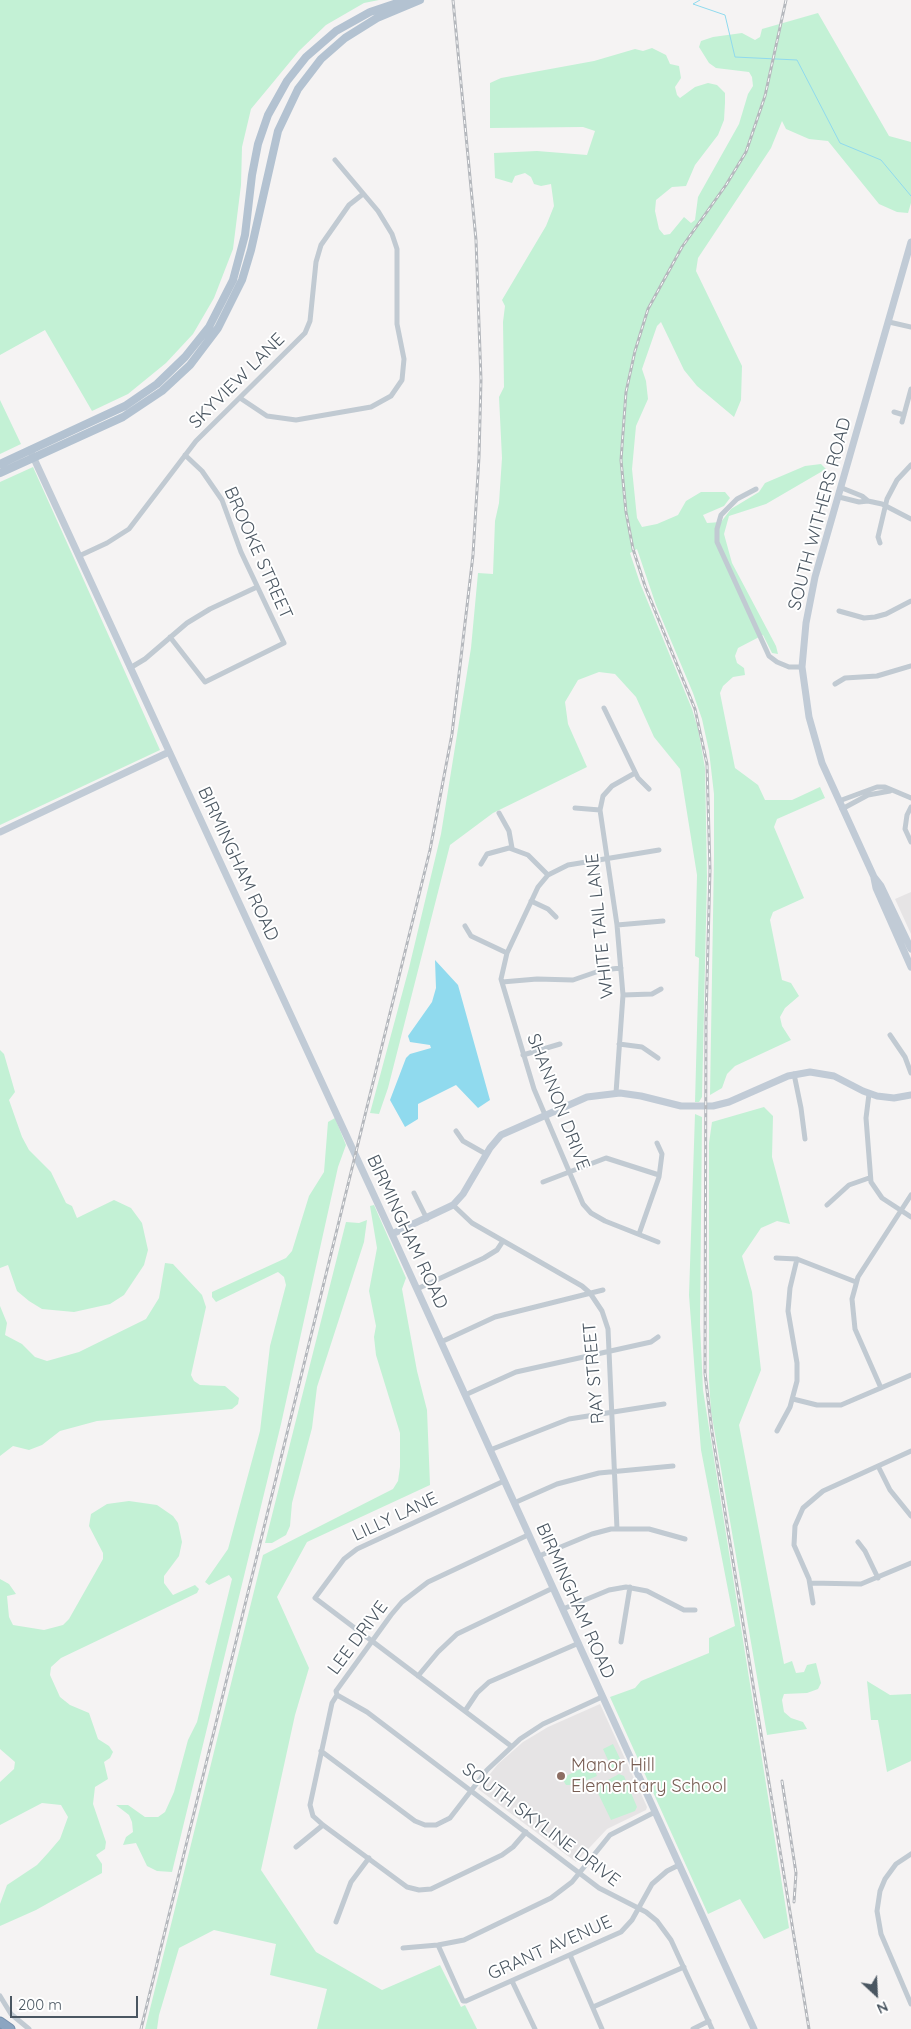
<!DOCTYPE html>
<style>
body{margin:0}
#map{position:relative;width:911px;height:2029px;overflow:hidden;background:#f5f3f3;font-family:Quicksand,sans-serif}
canvas{display:block}
.north{position:absolute;left:851px;top:1969px;width:50px;height:50px;-webkit-text-stroke:4px #fff;paint-order:stroke;rotate:155deg;font-size:14px;font-weight:700;line-height:20px;text-align:center;color:#4a5661}
.north::after{content:'';display:block;margin:auto;width:18px;height:22px;background:#4a5661;clip-path:polygon(50% 0,100% 100%,50% 72%,0 100%)}
.scale{position:absolute;left:10px;top:1996px;width:128px;height:22px;box-sizing:border-box;border:2px solid #4a5661;border-top:0;padding-left:6px;font-size:15px;line-height:18px;white-space:nowrap;color:#4a5661;-webkit-text-stroke:4px #fff;paint-order:stroke}
</style>
<div id="map">
<canvas width="911" height="2029"></canvas>
<div class="north">N</div>
<div class="scale">200 m</div>
</div>
<script>
const ctx = document.querySelector('canvas').getContext('2d');
ctx.lineJoin = 'round';
function fill(path, color) { ctx.fillStyle = color; ctx.fill(path, 'evenodd'); }
const toPath = rows => new Path2D(rows.map(r => 'M' + r).join(''));
function stroke(path, color, width, dash) { ctx.strokeStyle = color; ctx.lineWidth = width; ctx.lineCap = dash ? 'butt' : 'round'; ctx.setLineDash(dash || []); ctx.stroke(path); }
function label(font, color, halo, rows, align = 'center') {
  ctx.font = font + ' Quicksand,sans-serif'; ctx.lineWidth = 4; ctx.setLineDash([]); ctx.textBaseline = 'middle'; ctx.strokeStyle = halo; ctx.fillStyle = color; for (const [text, x, y, turn = 0] of rows) {
    ctx.save(); ctx.translate(x, y); ctx.rotate((+turn || 0) * Math.PI / 180); ctx.textAlign = isNaN(turn) ? turn : align; if (halo) ctx.strokeText(text, 0, 0); ctx.fillText(text, 0, 0); ctx.restore();
  }
}
const education = toPath([
 [911,892,911,934,895,899],
 [600,1704,647,1807,646,1810,607,1829,576,1862,478,1789,498,1764,523,1742,548,1727]
]);
const green = toPath([
 [0,0,379,0,364,3,326,25,299,51,251,109,242,147,241,185,233,249,214,298,193,334,166,363,128,394,92,411,45,330,0,355],
 [818,13,889,136,911,142,911,203,908,213,897,212,879,204,828,141,809,139,786,129,782,121,771,148,698,258,696,271,742,366,741,400,734,417,697,386,684,370,661,322,657,326,642,369,646,381,648,399,636,426,632,469,637,518,642,527,657,524,678,515,686,501,701,492,725,492,730,498,724,506,703,515,707,523,721,522,731,509,759,492,765,483,805,466,821,464,826,469,766,504,729,516,724,534,732,563,776,646,778,654,772,653,763,635,738,648,735,656,737,663,744,668,745,675,733,677,723,686,720,693,735,768,758,785,765,800,792,800,820,787,825,798,777,819,774,827,804,898,773,912,770,920,782,980,791,983,799,996,785,1008,780,1017,782,1026,791,1040,735,1066,727,1074,722,1088,710,1095,714,857,714,794,709,751,702,719,693,693,656,605,637,549,630,553,640,583,692,709,698,729,705,768,707,877,702,1097,699,1102,695,1102,699,958,695,956,697,875,680,769,654,737,636,697,615,674,599,672,578,680,565,702,568,724,587,767,493,813,450,845,388,1088,379,1114,370,1113,409,968,441,834,471,648,478,573,493,574,495,521,499,503,502,458,499,397,504,387,503,322,505,306,502,300,546,226,554,206,551,184,541,186,534,184,531,177,525,173,515,176,512,183,495,178,494,153,537,151,587,155,595,131,583,127,490,128,490,83,501,78,594,61,635,49,643,51,652,48,666,55,670,64,679,66,681,78,675,87,677,95,680,98,695,87,708,83,717,85,725,93,725,103,724,120,718,135,695,165,686,186,672,187,656,200,655,211,659,229,664,235,670,234,684,217,691,223,695,220,698,197,739,124,748,94,753,86,752,77,749,72,716,68,709,63,699,47,701,41,713,37,742,33,755,40,760,37,762,29],
 [0,400,21,444,0,454],
 [33,467,160,750,0,825,0,482],
 [0,1050,4,1054,15,1092,9,1100,22,1137,29,1150,51,1172,66,1203,72,1206,77,1218,114,1200,131,1208,142,1223,148,1250,144,1265,124,1295,110,1304,74,1312,42,1309,29,1301,17,1291,8,1265,0,1268],
 [764,1107,773,1116,772,1157,790,1224,777,1221,761,1228,742,1256,752,1292,761,1370,739,1425,784,1664,792,1661,796,1673,804,1672,807,1665,816,1663,821,1683,818,1689,807,1693,784,1694,782,1700,784,1712,791,1718,803,1722,807,1729,767,1735,711,1411,709,1381,709,1143,712,1122],
 [695,1114,702,1117,700,1324,703,1390,789,1928,764,1939,740,1899,708,1914,610,1697,635,1688,641,1681,709,1653,709,1638,735,1626,701,1450,697,1402,689,1295],
 [335,1118,346,1145,338,1167,281,1424,172,1872,157,1871,147,1866,136,1843,123,1845,126,1837,133,1832,132,1822,129,1815,116,1805,128,1805,145,1817,158,1817,165,1812,174,1792,188,1740,197,1722,232,1579,229,1575,209,1585,205,1582,228,1549,260,1431,270,1346,286,1285,284,1277,278,1272,216,1302,212,1297,212,1292,286,1258,292,1251,309,1196,324,1172,328,1122],
 [374,1205,406,1278,402,1289,417,1371,427,1410,430,1485,307,1542,277,1597,309,1668,295,1715,261,1870,316,1952,382,1990,440,1965,461,2007,465,2005,477,2029,317,2029,327,1989,270,1975,276,1944,214,1930,179,1948,159,2015,157,2029,145,2029,263,1555,393,1489,398,1481,400,1467,400,1433,376,1355,374,1337,376,1326,369,1291,377,1248,370,1206],
 [367,1220,364,1242,317,1387,312,1428,292,1503,290,1526,286,1535,272,1543,265,1543,346,1222,359,1223],
 [165,1263,173,1264,202,1295,206,1307,191,1375,194,1381,200,1385,225,1386,239,1398,238,1404,232,1409,97,1421,60,1431,42,1445,29,1450,13,1446,0,1456,0,1306,7,1323,5,1335,22,1344,35,1357,47,1361,79,1352,146,1319,159,1298],
 [129,1501,157,1505,173,1516,178,1523,182,1542,179,1556,164,1576,164,1583,173,1595,195,1585,199,1589,197,1593,61,1658,51,1667,50,1675,60,1697,70,1705,89,1713,98,1739,109,1746,113,1752,110,1758,104,1762,108,1779,95,1787,93,1804,106,1842,105,1849,96,1855,102,1864,102,1873,36,1910,0,1926,0,1904,7,1885,37,1865,48,1853,60,1839,68,1817,61,1805,42,1803,0,1825,0,1782,14,1769,15,1762,0,1749,0,1579,9,1584,16,1594,7,1596,9,1617,13,1625,44,1630,63,1625,69,1619,103,1559,103,1553,89,1526,91,1514,107,1504],
 [867,1681,890,1695,911,1694,911,1761,887,1772,878,1720,871,1720],
 [613,1744,623,1765,612,1769,603,1749],
 [593,1767,597,1776,577,1784,575,1781,572,1785,566,1785,563,1780,568,1775,582,1768,585,1771],
 [619,1774,624,1776,637,1807,635,1811,611,1820,595,1787]
]);
const water = toPath([
 [435,960,458,985,490,1100,478,1108,456,1085,418,1104,418,1119,405,1127,390,1100,406,1058,410,1054,431,1048,430,1045,410,1042,408,1036,432,1002,436,988]
]);
const stream = toPath([
 [700,0,693,4,725,15,735,57,797,60,840,143,881,160,911,196]
]);
const street = toPath([
 [889,322,911,327],
 [240,398,267,416,296,420,371,407,391,396,402,380,404,359,397,324,397,249,392,234,378,211,335,160],
 [894,412,904,415],
 [902,422,911,389],
 [756,489,737,499,721,515,717,529,717,542,769,656,777,662,789,667,802,667],
 [839,497,859,502,868,501,862,496,842,488],
 [868,501,882,504,911,519],
 [880,543,878,537,887,499,897,480,911,465],
 [79,556,107,543,129,529,196,441,305,333,310,321,316,262,321,245,349,205,363,194],
 [839,611,864,618,875,617,886,614,911,601],
 [170,637,205,682,284,643,241,552,222,500,202,471,185,455],
 [130,668,145,659,187,623,210,609,257,587],
 [835,684,845,678,877,676,911,666],
 [604,708,638,778,649,789],
 [839,801,877,787,885,787,911,798],
 [911,807,907,815,905,829,911,842],
 [575,808,600,810],
 [842,809,868,795,890,791],
 [499,813,509,831,512,848],
 [481,864,487,854,509,848,528,855,548,875],
 [531,901,548,909,556,917],
 [617,925,663,921],
 [465,926,471,936,507,953],
 [502,982,537,979,573,980,602,970,621,968],
 [623,995,652,994,661,989],
 [890,1035,905,1057,911,1073],
 [619,1044,642,1047,658,1058],
 [523,1055,560,1044],
 [794,1074,801,1108,805,1139],
 [616,1093,623,995,617,925,600,810,603,796,612,786,635,773],
 [869,1094,866,1118,871,1182,882,1198,911,1217],
 [456,1131,463,1141,486,1154],
 [543,1182,606,1158,659,1175],
 [414,1193,427,1219],
 [453,1205,472,1223,582,1286,590,1293,602,1311,608,1329,617,1529],
 [827,1205,849,1185,869,1178],
 [639,1234,659,1177,662,1154,657,1143],
 [658,1242,605,1221,591,1213,583,1204,534,1089,501,979,507,953,538,887,548,875,568,865,659,850],
 [776,1258,797,1259,856,1282],
 [417,1289,484,1258,497,1250,503,1241],
 [441,1342,495,1317,603,1290],
 [881,1388,855,1329,852,1299,858,1277,911,1195],
 [465,1395,516,1372,651,1342,658,1337],
 [793,1399,817,1405,841,1405,911,1375],
 [777,1431,790,1407,797,1381,797,1363,788,1311,790,1288,797,1259],
 [490,1450,569,1419,664,1404],
 [878,1466,890,1490,911,1516],
 [504,1481,357,1549,344,1559,315,1598,511,1746],
 [514,1503,557,1484,599,1473,673,1466],
 [858,1542,865,1551,878,1578],
 [539,1556,592,1534,611,1529,649,1529,685,1539],
 [810,1583,861,1584,911,1563],
 [813,1603,809,1579,794,1545,795,1526,803,1508,823,1491,911,1451],
 [563,1609,609,1590,626,1587,647,1591,684,1610,695,1610],
 [621,1642,630,1587],
 [418,1676,438,1652,457,1634,553,1588],
 [337,1695,367,1712,599,1888,646,1912,657,1921,671,1940,712,2029],
 [465,1711,477,1693,489,1682,579,1643],
 [321,1751,415,1821,425,1825,436,1825,450,1818,487,1770,520,1739,543,1724,602,1697],
 [526,1832,513,1847,502,1855,431,1889,419,1890,407,1887,323,1825,313,1816,310,1805,332,1703,337,1695,336,1691,391,1615,402,1602,428,1582,528,1535],
 [296,1847,323,1825],
 [911,1854,896,1864,885,1879,880,1891,877,1911,881,1934,911,2004],
 [336,1922,351,1882,369,1858],
 [438,1945,463,2001,466,2001,621,1932,632,1920,652,1884,667,1871,679,1865],
 [403,1948,438,1945,464,1940,551,1898,572,1882,610,1835,655,1812],
 [570,1955,602,2029],
 [512,1981,535,2029],
 [0,1996,11,2014,29,2029],
 [593,2007,684,1967],
 [693,2029,709,2021]
]);
const secondary = toPath([
 [911,242,815,577,806,623,802,667,809,717,822,763,874,877,881,886,911,949],
 [30,450,390,1230,754,2029],
 [0,832,169,752],
 [874,878,876,888,911,967],
 [392,1234,453,1205,463,1194,490,1148,501,1135,587,1097,620,1093,641,1096,681,1106,713,1106,729,1102,788,1076,810,1072,834,1076,863,1091,877,1096,894,1098,911,1095]
]);
const primary = toPath([
 [0,464,125,406,157,384,185,357,209,327,233,280,245,235,252,175,258,144,268,115,287,81,306,57,336,31,370,12,406,0],
 [0,473,123,417,162,391,190,365,218,328,242,280,251,250,278,131,298,89,321,59,345,38,377,18,420,0]
]);
const highway = toPath([
 [0,2022,10,2029]
]);
const rail = toPath([
 [786,0,765,96,746,152,726,185,682,247,648,309,635,351,626,392,621,460,626,512,633,549,645,586,695,709,707,764,710,870,706,1019,705,1373,712,1432,809,2029],
 [782,1781,796,1873,794,1902],
 [141,2029,430,850,452,734,473,555,479,457,481,380,476,240,453,0]
]);
const markers = [
 [561,1776,5,"#8d6e63"]
];
const streetNames = [
 ["SKYVIEW LANE",237,381,-45],
 ["SOUTH WITHERS ROAD",820,514,-75],
 ["BROOKE STREET",258,553,66],
 ["BIRMINGHAM ROAD",238,864,65],
 ["WHITE TAIL LANE",600,926,-96],
 ["SHANNON DRIVE",558,1102,69],
 ["BIRMINGHAM ROAD",407,1232,65],
 ["RAY STREET",594,1373,-95],
 ["LILLY LANE",395,1517,-25],
 ["BIRMINGHAM ROAD",575,1601,66],
 ["LEE DRIVE",358,1638,-53],
 ["SOUTH SKYLINE DRIVE",541,1825,37],
 ["GRANT AVENUE",550,1948,-24]
];
const educationNames = [
 ["Manor Hill",571,1766],
 ["Elementary School",571,1787]
];
fill(education, '#e6e4e5');
fill(green, '#c3f1d5');
fill(water, '#90daee');
stroke(stream, '#90daee', 1);
stroke(highway, '#7690ad', 11);
stroke(street, '#c1cad2', 5);
stroke(secondary, '#c1cbd6', 7);
stroke(primary, '#b3c2d1', 8);
stroke(highway, '#8ba5c1', 9);
stroke(rail, '#b5b8bd', 3);
stroke(rail, '#fff', 1, [4]);
for (const [x, y, r, color] of markers) { const dot = new Path2D(); dot.arc(x, y, r, 0, 2 * Math.PI); ctx.fillStyle = color; ctx.fill(dot); stroke(dot, '#fff', 2); }
label('18px', '#4a5661', '#fff', streetNames);
label('18px', '#785e54', '#fff', educationNames, 'left');
</script>
